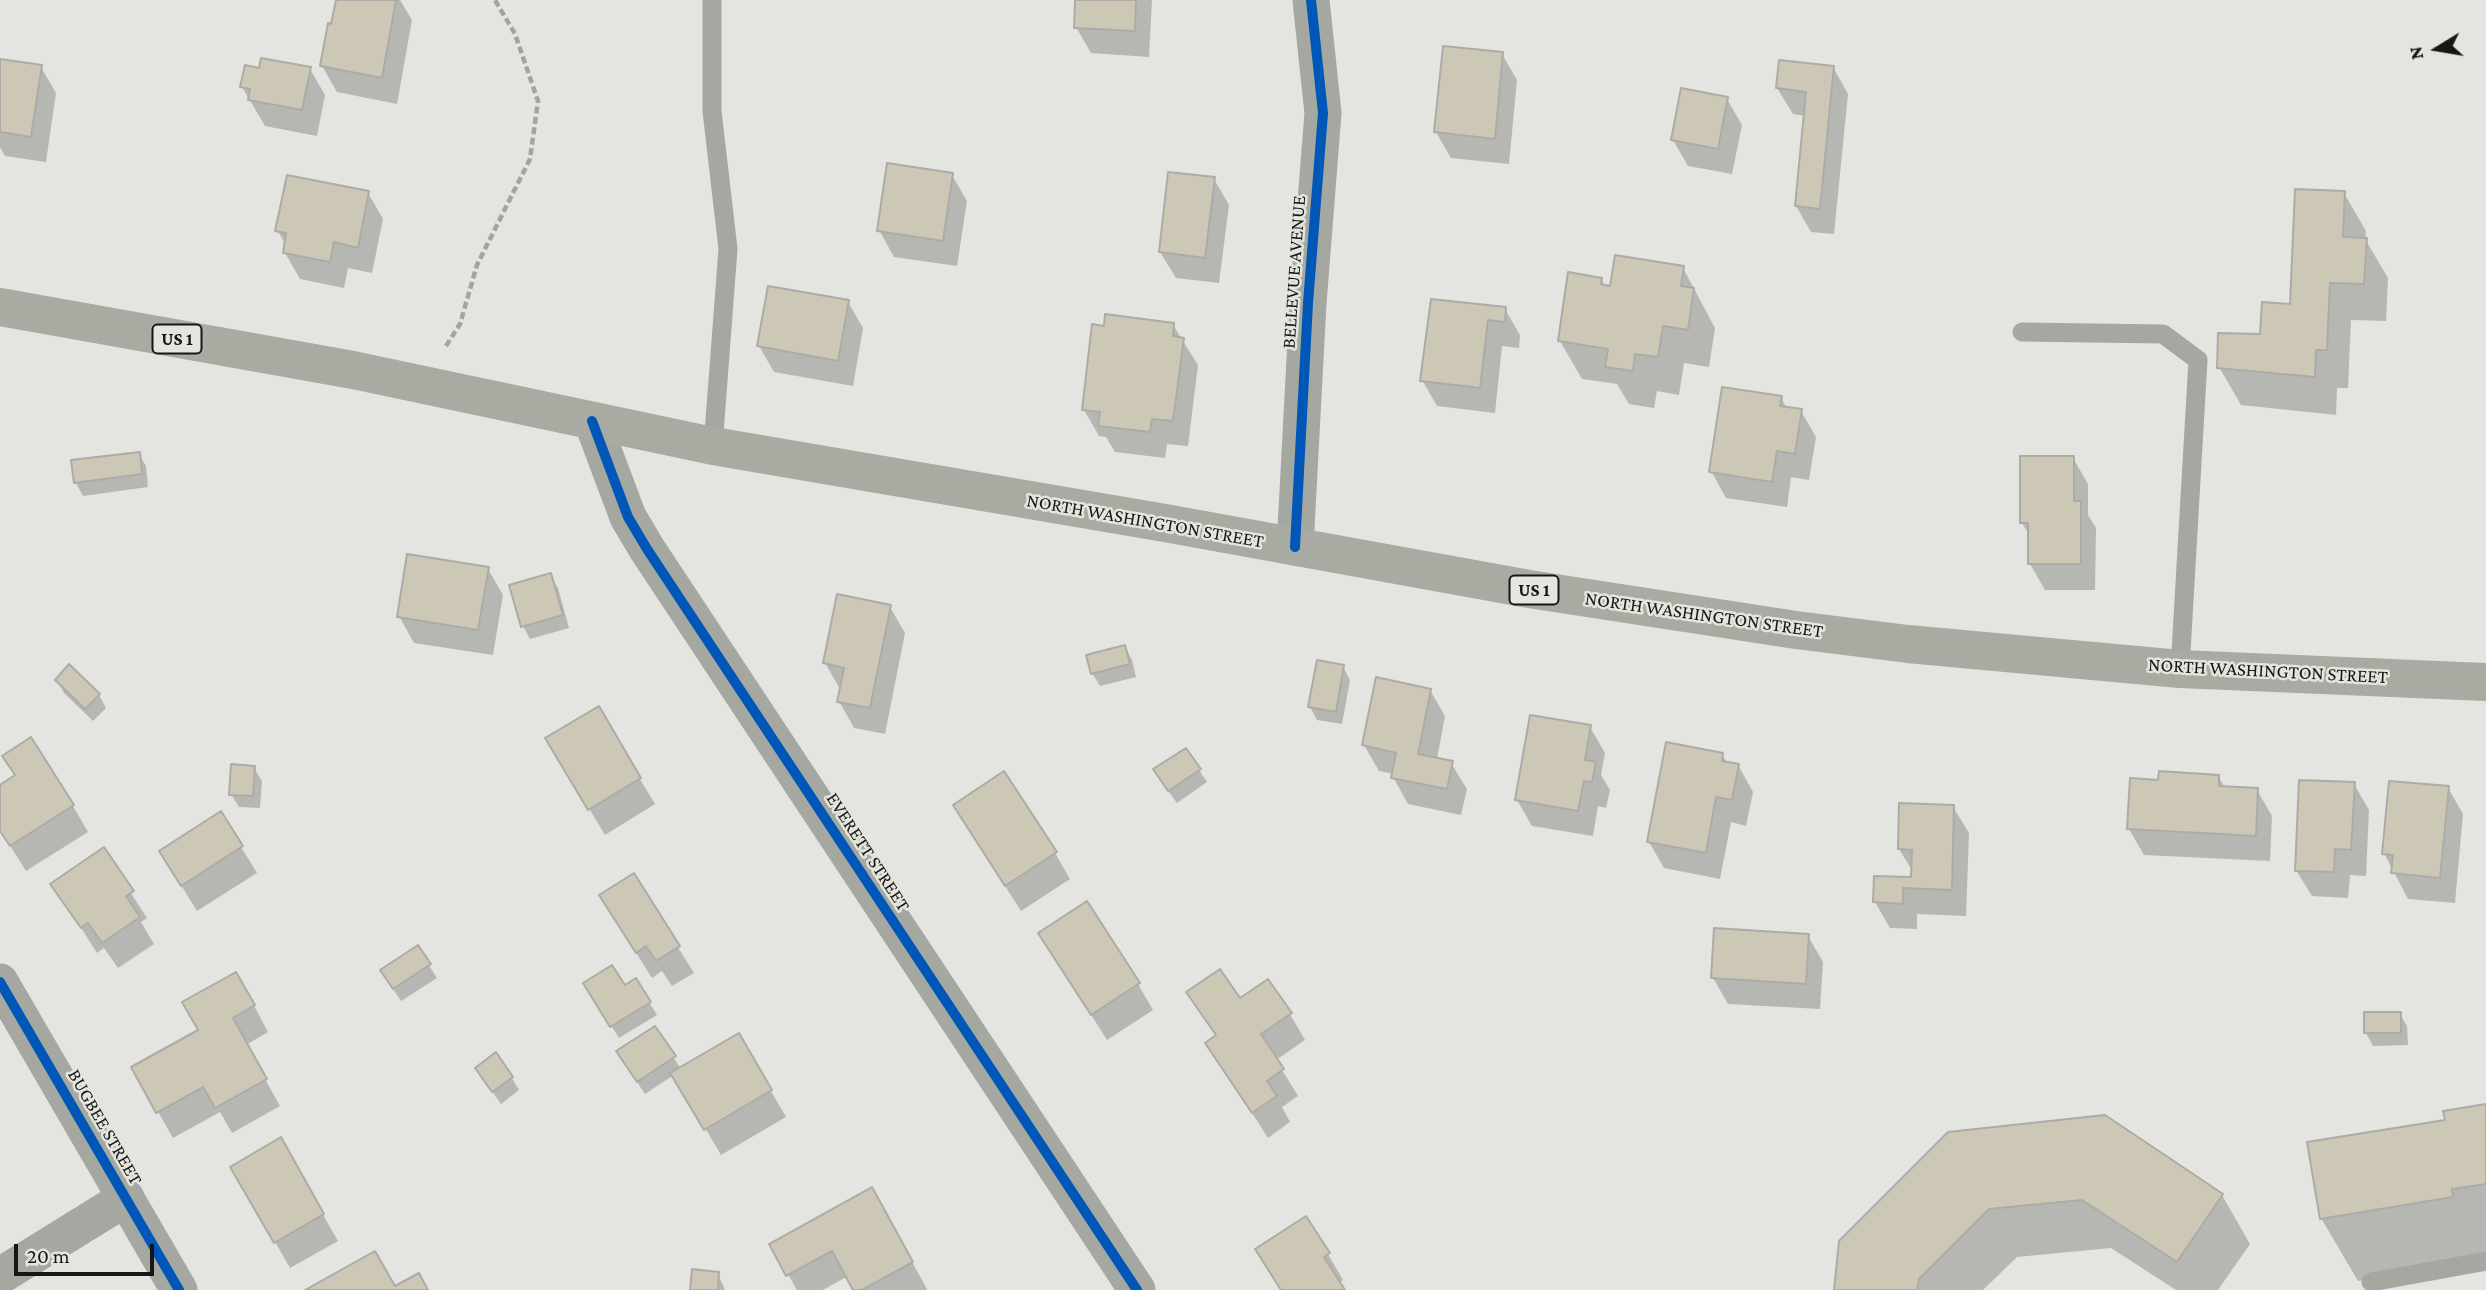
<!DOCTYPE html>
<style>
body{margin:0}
#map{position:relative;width:2486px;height:1290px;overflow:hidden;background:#e4e4e0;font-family:"Crimson Pro",serif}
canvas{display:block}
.north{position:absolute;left:2402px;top:14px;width:70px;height:70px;-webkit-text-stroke:5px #e5e5df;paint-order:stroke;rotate:259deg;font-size:19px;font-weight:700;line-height:28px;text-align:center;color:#161614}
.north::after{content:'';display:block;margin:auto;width:24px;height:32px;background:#161614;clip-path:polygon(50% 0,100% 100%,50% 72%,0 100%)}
.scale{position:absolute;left:14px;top:1244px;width:140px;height:32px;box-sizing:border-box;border:4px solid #161614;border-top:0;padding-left:9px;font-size:21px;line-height:24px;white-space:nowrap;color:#161614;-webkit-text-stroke:5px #e5e5df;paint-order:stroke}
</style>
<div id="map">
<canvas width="2486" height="1290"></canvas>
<div class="north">N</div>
<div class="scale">20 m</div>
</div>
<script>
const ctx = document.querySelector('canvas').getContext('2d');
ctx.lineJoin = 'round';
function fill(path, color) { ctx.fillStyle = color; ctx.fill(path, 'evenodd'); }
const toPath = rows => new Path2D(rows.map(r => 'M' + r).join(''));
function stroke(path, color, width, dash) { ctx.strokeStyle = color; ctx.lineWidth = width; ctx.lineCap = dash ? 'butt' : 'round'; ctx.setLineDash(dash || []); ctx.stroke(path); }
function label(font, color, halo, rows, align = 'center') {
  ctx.font = font + ' "Crimson Pro",serif'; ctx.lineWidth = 5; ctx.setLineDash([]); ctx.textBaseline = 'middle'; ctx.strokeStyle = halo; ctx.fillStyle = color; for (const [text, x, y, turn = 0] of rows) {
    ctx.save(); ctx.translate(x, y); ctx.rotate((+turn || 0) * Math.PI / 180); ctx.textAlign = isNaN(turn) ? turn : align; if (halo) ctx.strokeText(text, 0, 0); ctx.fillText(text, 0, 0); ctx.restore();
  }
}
const shadow = toPath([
 [337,0,400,0,412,20,397,104,337,92,322,66],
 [1077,0,1152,0,1149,57,1091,53,1076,27],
 [1502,54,1517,80,1509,164,1451,158,1436,132],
 [0,61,41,67,56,93,46,162,5,156,0,147],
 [1833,67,1848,94,1834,234,1811,232,1796,206,1806,116,1793,114,1777,88],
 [310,69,325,95,317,136,265,126,242,87,261,70],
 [1727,99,1742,125,1732,174,1688,166,1673,140],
 [952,175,967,201,957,266,894,257,879,230],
 [1214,179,1229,205,1219,283,1176,278,1160,252],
 [368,193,383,219,372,273,348,268,344,288,300,279,285,253,286,245,277,230],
 [2344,193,2366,231,2365,239,2388,278,2386,321,2351,320,2348,388,2337,388,2336,415,2241,405,2219,367,2261,336,2292,306],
 [1683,268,1715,328,1709,367,1684,363,1679,395,1657,391,1654,408,1629,404,1617,384,1582,379,1560,341,1601,279,1606,287],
 [1432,300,1505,309,1520,335,1519,348,1502,346,1495,413,1437,406,1422,380],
 [848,302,863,328,853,386,774,372,759,346],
 [1173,325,1198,365,1188,446,1167,444,1165,458,1115,452,1106,437,1099,436,1084,410],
 [1781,397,1787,409,1801,411,1816,437,1809,480,1791,477,1787,507,1726,498,1711,471],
 [139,454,146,466,148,487,83,496,76,483],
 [2073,458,2088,484,2088,515,2096,528,2095,590,2045,590,2030,564,2030,536,2022,523],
 [488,569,503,595,493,655,414,643,399,616],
 [550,575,558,588,569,628,530,639,523,626,511,587],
 [890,607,905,633,885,734,854,728,839,701,840,689,825,663],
 [1125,647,1132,660,1136,677,1100,686,1092,673],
 [1343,667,1350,680,1342,724,1317,720,1310,707],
 [57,680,99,695,106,708,93,721,64,693],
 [1430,690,1445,716,1437,759,1451,763,1467,789,1461,815,1408,804,1393,777,1394,774,1379,771,1364,745],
 [598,709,655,804,605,835,563,765],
 [1590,727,1605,753,1601,775,1610,790,1606,808,1598,806,1593,836,1532,826,1517,800],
 [1722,754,1727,763,1738,765,1753,792,1746,826,1731,822,1720,879,1664,868,1649,842],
 [4,756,73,806,88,832,26,871,0,830,0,787,16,777],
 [254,768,262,781,260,808,239,807,231,794],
 [1199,770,1207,782,1177,803,1162,783],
 [2218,776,2225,788,2257,790,2272,816,2270,861,2144,855,2129,829,2160,782],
 [2354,784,2369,810,2366,876,2350,875,2348,898,2312,896,2296,870],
 [2448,788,2463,814,2455,903,2408,899,2384,853],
 [1953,807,1969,833,1966,916,1917,914,1917,929,1890,928,1875,902,1912,879,1913,872,1899,849],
 [220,813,257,873,197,911,176,877],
 [970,831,1055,853,1070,879,1021,911],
 [103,850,147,918,141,922,154,944,118,968,104,948,97,953,53,884],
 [633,875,694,973,672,986,662,971,652,978,616,921],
 [1040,934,1138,984,1153,1010,1107,1040],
 [1808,936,1823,962,1820,1009,1728,1004,1713,978],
 [418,948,437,978,401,1001,389,983],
 [635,980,657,1015,619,1038,592,996,624,987],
 [1189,992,1239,1000,1290,1014,1305,1040,1276,1060,1298,1096,1282,1107,1290,1122,1268,1138,1207,1043,1217,1037],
 [251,1000,268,1032,246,1045,280,1106,232,1133,220,1112,173,1138,133,1068],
 [2400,1014,2407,1026,2408,1045,2373,1046,2366,1033],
 [654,1028,681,1069,739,1036,786,1117,721,1155,674,1075,645,1094,626,1065],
 [512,1078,519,1090,501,1104,485,1081],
 [2486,1106,2486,1260,2358,1281,2321,1218,2447,1121],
 [1949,1134,2222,1195,2250,1244,2218,1290,2176,1290,2111,1248,2017,1257,1983,1290,1835,1290],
 [280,1140,338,1241,290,1268,232,1167],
 [886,1215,927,1289,925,1290,855,1290,848,1276,823,1290,797,1290,771,1244],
 [1257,1250,1328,1254,1343,1280,1339,1283,1343,1290,1281,1290],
 [718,1274,725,1290,692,1290]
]);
const building = toPath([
 [336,0,396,0,382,78,320,66,328,23,331,24,336,0],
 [1075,0,1136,0,1135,31,1074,28,1075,0],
 [1443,46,1503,52,1495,139,1434,132,1443,46],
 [261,58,311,67,302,110,248,100,250,89,240,87,245,65,259,68,261,58],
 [0,59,42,65,31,137,0,132,0,59],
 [1779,60,1834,66,1820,209,1795,206,1806,92,1776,88,1779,60],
 [1681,88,1728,97,1718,149,1671,140,1681,88],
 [887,163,953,173,943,241,877,231,887,163],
 [1168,172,1215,177,1205,258,1159,252,1168,172],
 [287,175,369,191,358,248,334,242,330,262,283,253,286,233,275,231,287,175],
 [2295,189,2345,191,2343,237,2367,238,2364,284,2330,283,2327,350,2316,350,2315,377,2217,368,2218,333,2260,334,2262,302,2290,304,2295,189],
 [1615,255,1684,266,1681,286,1694,288,1688,330,1663,326,1658,357,1635,354,1633,371,1605,367,1608,349,1558,341,1568,272,1602,278,1601,284,1610,286,1615,255],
 [768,286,849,300,838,361,757,346,768,286],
 [1431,299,1506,307,1505,322,1488,320,1480,388,1420,381,1431,299],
 [1105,314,1174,323,1173,336,1184,338,1173,421,1152,419,1150,432,1098,426,1100,412,1082,410,1092,324,1104,326,1105,314],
 [1722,387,1782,396,1780,406,1802,409,1795,454,1777,451,1772,482,1709,472,1722,387],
 [140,452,142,474,74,483,71,460,140,452],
 [2020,456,2074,456,2074,501,2081,501,2081,564,2028,564,2028,523,2020,523,2020,456],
 [407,554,489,567,478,630,397,617,407,554],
 [551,573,563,615,521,627,509,585,551,573],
 [837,594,891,605,870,708,837,702,844,668,823,663,837,594],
 [1125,645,1130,664,1091,674,1086,655,1125,645],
 [1317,660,1344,665,1336,712,1308,707,1317,660],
 [69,664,100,694,85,709,55,680,69,664],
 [1376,677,1431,689,1418,754,1453,761,1447,789,1391,778,1396,753,1362,745,1376,677],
 [599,706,641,778,588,810,545,738,599,706],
 [1530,715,1591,725,1585,760,1596,762,1592,782,1584,781,1578,811,1515,800,1530,715],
 [31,737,74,805,10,846,0,831,0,785,15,775,2,756,31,737],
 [1666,742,1723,753,1722,761,1739,764,1732,800,1716,797,1706,853,1647,842,1666,742],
 [1186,748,1201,769,1168,791,1153,769,1186,748],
 [231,764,255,766,253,796,229,795,231,764],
 [1004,771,1057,852,1005,886,953,805,1004,771],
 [2159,771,2219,775,2219,786,2258,788,2256,836,2127,829,2130,778,2158,780,2159,771],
 [2299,780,2355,782,2351,850,2335,849,2334,872,2295,871,2299,780],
 [2389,781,2449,786,2440,878,2391,873,2393,855,2382,854,2389,781],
 [1899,803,1954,805,1952,890,1903,888,1903,904,1873,902,1874,876,1911,877,1912,850,1898,849,1899,803],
 [221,811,243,846,181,886,159,851,221,811],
 [104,847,134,891,126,896,140,917,102,943,88,923,81,928,50,884,104,847],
 [634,873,680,946,656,961,646,946,636,953,599,895,634,873],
 [1087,901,1140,983,1091,1015,1038,933,1087,901],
 [1714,928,1809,934,1806,984,1711,978,1714,928],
 [418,945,431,964,393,989,380,970,418,945],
 [612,965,625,985,636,978,651,1002,610,1027,583,983,612,965],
 [1220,969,1240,998,1268,979,1292,1013,1261,1034,1284,1069,1267,1081,1277,1096,1252,1113,1205,1043,1216,1035,1186,992,1220,969],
 [236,972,255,1005,233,1018,267,1079,215,1108,203,1087,156,1113,131,1067,198,1030,182,1002,236,972],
 [2364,1012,2401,1012,2401,1033,2364,1033,2364,1012],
 [655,1026,676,1056,637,1082,616,1051,655,1026],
 [739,1033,772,1090,704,1130,670,1073,739,1033],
 [496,1052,513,1077,492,1092,475,1068,496,1052],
 [2486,1104,2486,1184,2452,1189,2453,1197,2320,1219,2307,1142,2445,1120,2443,1111,2486,1104],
 [2105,1115,2223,1194,2177,1262,2082,1200,1989,1209,1919,1279,1917,1290,1834,1290,1839,1241,1948,1132,2105,1115],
 [281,1137,324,1214,274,1243,230,1167,281,1137],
 [872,1187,913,1262,862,1290,853,1290,832,1251,786,1276,769,1244,872,1187],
 [1306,1216,1330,1253,1324,1257,1345,1290,1281,1290,1255,1249,1306,1216],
 [375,1251,395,1286,419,1273,428,1290,305,1290,375,1251],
 [692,1269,719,1272,718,1290,690,1290,692,1269]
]);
const path = toPath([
 [446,346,460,324,477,265,530,159,538,101,515,34,495,0]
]);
const lane = toPath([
 [712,0,712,111,728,249,713,446],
 [2022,332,2163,334,2198,360,2180,669],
 [2371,1282,2486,1261]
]);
const street = toPath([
 [592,421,628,517,647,549,1137,1290],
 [1295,547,1308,303,1323,113,1311,0],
 [0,982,179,1290],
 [0,1276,126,1198]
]);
const primary = toPath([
 [0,307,353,370,713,446,1165,523,1529,589,1796,630,1908,644,2180,669,2486,682]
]);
const cycleway = toPath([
 [592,421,628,517,647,549,1137,1290],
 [1295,547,1308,303,1323,113,1311,0],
 [0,982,179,1290]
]);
const shields = [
 [177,339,49],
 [1534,590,49]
];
const shieldNames = [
 ["US 1",177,339],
 ["US 1",1534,590]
];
const streetNames = [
 ["BELLEVUE AVENUE",1294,272,-86],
 ["NORTH WASHINGTON STREET",1145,521,10],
 ["NORTH WASHINGTON STREET",1704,615,8],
 ["NORTH WASHINGTON STREET",2268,671,3],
 ["EVERETT STREET",868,852,57],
 ["BUGBEE STREET",105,1127,60]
];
fill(shadow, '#0003');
fill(building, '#cdc7b5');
stroke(building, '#acaba8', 2);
stroke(path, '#a2a49e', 4.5, [7, 3.5]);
stroke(lane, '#a4a8a0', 19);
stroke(street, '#a4a8a0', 37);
stroke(primary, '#a7aba1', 38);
stroke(cycleway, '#0057b8', 10);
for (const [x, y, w] of shields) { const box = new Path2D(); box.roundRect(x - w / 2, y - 14.5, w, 29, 5); ctx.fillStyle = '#e5e5df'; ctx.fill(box); stroke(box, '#161614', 2); }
label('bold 18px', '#161614', null, shieldNames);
label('19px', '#161614', '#e5e5df', streetNames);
</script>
